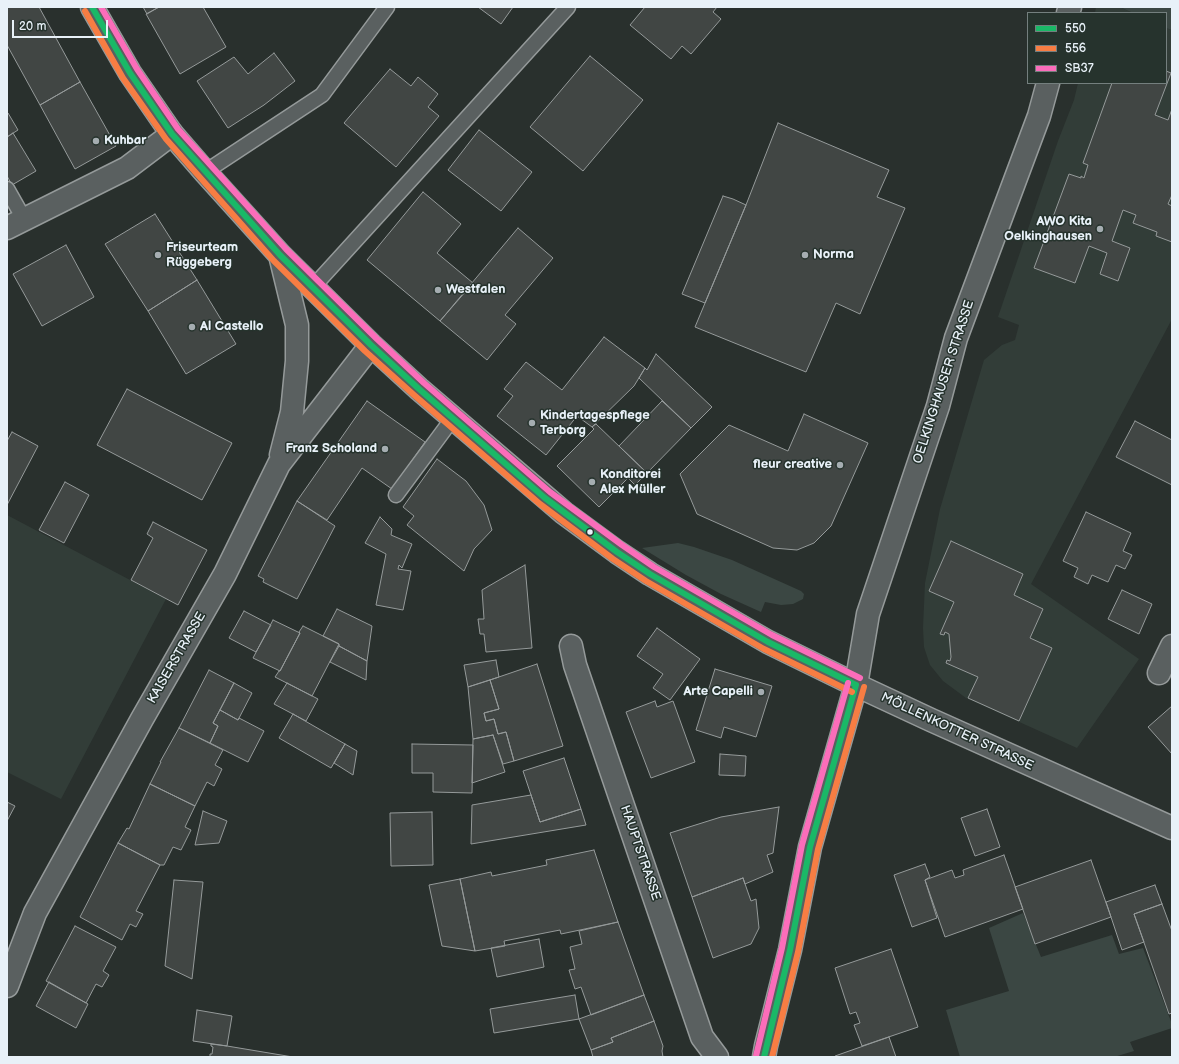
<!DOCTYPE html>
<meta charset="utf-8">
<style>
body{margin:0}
#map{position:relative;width:1179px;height:1064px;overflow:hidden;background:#29302d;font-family:"Balsamiq Sans",sans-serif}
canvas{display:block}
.frame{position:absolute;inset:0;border:8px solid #e8f1f8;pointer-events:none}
.legend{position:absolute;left:1027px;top:12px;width:140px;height:72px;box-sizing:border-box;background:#26332d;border:1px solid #747f7e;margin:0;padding:5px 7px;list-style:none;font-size:12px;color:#e8f1f8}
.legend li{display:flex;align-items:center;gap:8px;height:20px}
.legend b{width:20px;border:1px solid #747f7e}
.scale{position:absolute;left:12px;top:20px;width:96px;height:18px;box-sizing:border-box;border:2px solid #e8f1f8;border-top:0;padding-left:5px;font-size:12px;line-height:14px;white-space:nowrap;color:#e8f1f8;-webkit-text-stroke:3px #26332d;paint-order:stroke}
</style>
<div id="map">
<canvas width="1179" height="1064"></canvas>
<div class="frame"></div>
<ul class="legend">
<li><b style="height:5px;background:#1ab867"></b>550</li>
<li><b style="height:5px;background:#f77d43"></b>556</li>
<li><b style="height:5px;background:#fb6dba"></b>SB37</li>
</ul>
<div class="scale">20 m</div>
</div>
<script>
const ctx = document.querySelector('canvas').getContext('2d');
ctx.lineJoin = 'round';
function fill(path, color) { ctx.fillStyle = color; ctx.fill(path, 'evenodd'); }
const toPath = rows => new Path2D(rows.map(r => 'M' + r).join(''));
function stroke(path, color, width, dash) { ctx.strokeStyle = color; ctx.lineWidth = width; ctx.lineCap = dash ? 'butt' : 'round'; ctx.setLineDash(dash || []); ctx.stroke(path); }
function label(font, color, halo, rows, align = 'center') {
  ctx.font = font + ' "Balsamiq Sans",sans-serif'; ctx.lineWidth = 3; ctx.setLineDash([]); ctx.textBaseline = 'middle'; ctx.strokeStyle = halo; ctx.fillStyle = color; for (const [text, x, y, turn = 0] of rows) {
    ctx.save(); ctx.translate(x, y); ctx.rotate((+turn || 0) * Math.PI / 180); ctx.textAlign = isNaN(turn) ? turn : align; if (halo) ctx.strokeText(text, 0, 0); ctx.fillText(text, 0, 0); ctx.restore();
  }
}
const built = toPath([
 [1096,7,1120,7,1133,13,1095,13],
 [1166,28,1172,30,1172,319,1031,584,1139,659,1077,748,966,698,943,681,930,665,924,647,923,628,925,583,940,509,984,360,1002,345,1015,340,1019,325,998,317,1058,141,1074,100,1078,83,1166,83],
 [7,515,166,599,61,799,7,772]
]);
const green = toPath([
 [1120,7,1172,7,1172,30,1166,28,1166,13,1133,13],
 [678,543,694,547,732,560,801,591,804,594,803,599,793,604,781,605,765,602,761,612,721,594,686,575,642,548],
 [1023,913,1041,957,1112,935,1119,954,1143,948,1172,1024,1172,1028,1130,1042,1134,1051,1114,1057,960,1057,946,1010,1009,991,989,928]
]);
const building = toPath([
 [9,7,39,7,80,82,40,105,7,45,7,8,9,7],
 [143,7,159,7,147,14,143,7],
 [159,7,203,7,226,47,180,74,146,14,159,7],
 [478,7,513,7,501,24,478,7],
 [645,7,717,7,713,12,721,19,691,54,682,46,671,59,630,25,645,7],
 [274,53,295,81,264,105,228,128,197,81,234,57,248,74,274,53],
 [590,56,643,100,583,171,530,127,590,56],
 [390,69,411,86,418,77,438,94,428,107,439,116,396,167,344,123,390,69],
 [1166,71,1171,73,1155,115,1168,120,1172,109,1172,195,1168,204,1172,206,1172,242,1156,236,1157,232,1133,223,1136,215,1123,210,1112,241,1130,248,1118,281,1100,274,1107,253,1089,246,1075,283,1034,268,1069,174,1081,178,1081,176,1084,178,1088,165,1083,163,1112,83,1166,83,1166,71],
 [80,82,116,146,75,169,40,105,80,82],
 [7,113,8,113,18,130,7,137,7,113],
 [778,123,889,170,877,197,905,208,860,314,836,303,806,372,695,327,746,205,778,123],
 [479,130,532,172,501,211,448,170,479,130],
 [13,133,36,171,12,185,7,176,7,137,13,133],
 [423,192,461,224,437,253,473,283,440,321,367,260,423,192],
 [723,196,733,199,746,205,705,303,682,294,723,196],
 [155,214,197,280,148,311,105,244,155,214],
 [518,228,553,258,505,315,516,324,487,360,440,321,518,228],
 [66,245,94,297,42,326,13,274,66,245],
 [197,280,236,344,186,374,148,311,197,280],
 [604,337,645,368,634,386,592,427,577,416,546,455,497,416,513,396,504,389,526,362,562,390,604,337],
 [656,354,712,407,691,428,639,378,645,368,647,370,656,354],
 [127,389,232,443,202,500,97,445,127,389],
 [367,401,425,442,392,489,362,468,327,520,297,501,367,401],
 [662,401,691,428,647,473,619,446,662,401],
 [804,414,868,443,831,526,814,543,797,550,773,548,697,514,680,474,729,425,788,451,804,414],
 [1135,421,1172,440,1172,485,1116,457,1135,421],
 [596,424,647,473,635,485,628,478,599,507,557,466,594,429,592,427,596,424],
 [12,432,38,446,7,505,7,441,12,432],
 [437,459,466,481,484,505,492,530,474,549,464,571,407,525,414,516,403,507,437,459],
 [65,482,89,495,64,543,39,530,65,482],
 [297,501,335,526,297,599,263,582,264,579,258,576,297,501],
 [1086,512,1131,533,1123,551,1132,555,1125,569,1116,565,1108,582,1092,575,1088,584,1074,577,1078,568,1063,561,1086,512],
 [380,517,392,529,391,535,412,544,402,568,399,565,398,569,411,571,403,610,376,605,386,554,365,543,380,517],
 [153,522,207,550,178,605,131,580,153,538,147,534,153,522],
 [951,541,1023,574,1014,595,1043,609,1030,638,1052,648,1019,721,968,698,978,677,946,663,947,660,950,661,951,657,949,634,945,632,944,635,940,634,954,602,929,591,951,541],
 [525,565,532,648,486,652,484,634,480,634,478,619,484,619,482,590,525,565],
 [1122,590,1152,604,1139,634,1108,619,1122,590],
 [337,609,372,626,367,661,339,646,339,644,323,636,337,609],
 [244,611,271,625,256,652,229,638,244,611],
 [273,620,300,633,280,671,253,658,273,620],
 [303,626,339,644,312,696,275,677,279,671,280,671,300,633,299,632,303,626],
 [657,628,700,659,670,700,653,688,663,674,637,656,657,628],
 [339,646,367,661,366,680,330,662,339,646],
 [496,660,499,677,468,687,464,665,496,660],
 [537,664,563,746,514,761,506,732,498,734,494,719,486,721,484,713,499,709,490,680,537,664],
 [715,669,772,686,756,737,724,727,721,738,696,730,715,669],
 [209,670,234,683,213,723,218,726,210,743,179,728,209,670],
 [490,680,499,709,484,713,486,721,494,719,498,734,506,732,514,761,503,764,493,735,473,739,468,687,490,680],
 [234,683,252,693,238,720,220,710,234,683],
 [287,683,318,699,306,721,274,704,287,683],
 [655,701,657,707,673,701,695,762,651,778,626,712,655,701],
 [1172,706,1172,754,1148,727,1172,706],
 [220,710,238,720,239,718,264,731,248,762,210,743,218,726,213,723,220,710],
 [293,714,345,744,331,768,279,738,293,714],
 [179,728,223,750,215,765,222,769,214,786,207,782,195,806,150,784,161,762,160,762,179,728],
 [493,735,505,772,472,783,473,739,493,735],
 [345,744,357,751,353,775,334,763,345,744],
 [412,744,473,745,472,793,433,792,433,773,412,773,412,744],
 [720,754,746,756,745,776,719,775,720,754],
 [564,758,581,809,540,822,523,771,564,758],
 [150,784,195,806,185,827,191,830,181,850,173,847,164,865,160,865,118,843,127,828,129,829,150,784],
 [531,795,540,822,581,809,586,825,471,844,472,805,531,795],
 [7,802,15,806,7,821,7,802],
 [779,807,773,853,767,855,773,872,745,884,743,878,692,897,670,833,721,817,779,807],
 [987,809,1000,847,975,856,961,818,987,809],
 [203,811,227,821,219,843,195,845,203,811],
 [432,812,433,865,391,866,390,813,432,812],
 [118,843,160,865,136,911,143,914,136,927,130,924,122,940,80,917,118,843],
 [594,850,618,922,561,934,560,930,504,941,505,946,475,951,460,879,491,872,492,876,547,865,546,860,594,850],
 [1004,855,1023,909,945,937,925,880,952,870,955,878,964,875,963,870,1004,855],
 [1091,860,1111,917,1035,944,1015,887,1091,860],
 [925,864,930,877,925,880,937,918,912,927,894,875,925,864],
 [743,878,751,901,756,899,759,928,751,944,713,958,692,897,743,878],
 [460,879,475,951,442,946,429,885,460,879],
 [174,880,203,882,192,979,165,966,174,880],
 [1155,885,1162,904,1134,914,1144,942,1122,950,1106,902,1155,885],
 [1162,904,1172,931,1172,1013,1169,1014,1134,914,1162,904],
 [618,922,644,995,591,1015,581,987,575,989,569,970,575,969,570,947,582,944,579,931,618,922],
 [75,926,116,947,103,971,109,975,102,987,96,984,86,1003,46,981,75,926],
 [539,939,544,967,497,977,491,948,539,939],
 [891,949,918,1027,862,1046,854,1025,860,1023,856,1012,850,1014,835,968,891,949],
 [49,982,88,1004,76,1028,36,1006,49,982],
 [575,995,579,1019,494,1033,490,1009,575,995],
 [644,995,654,1021,611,1038,613,1042,591,1050,579,1019,644,995],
 [197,1010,232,1016,227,1046,193,1041,197,1010],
 [654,1021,663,1046,662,1051,663,1057,593,1057,591,1050,613,1042,611,1038,654,1021],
 [889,1037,896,1057,835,1057,835,1056,889,1037],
 [211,1044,227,1046,293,1057,210,1057,210,1054,212,1054,213,1047,211,1046,211,1044]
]);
const service = toPath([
 [205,172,322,95,387,7],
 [7,189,24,219],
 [313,287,568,7],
 [396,495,453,418]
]);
const minor = toPath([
 [1068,13,1070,7],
 [7,228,127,168,172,134],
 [571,646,575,665,702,1037,717,1057],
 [1159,673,1172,646],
 [764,1057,766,1046,790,950,810,847,856,685,868,614,938,406,956,338,1039,116,1048,83]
]);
const secondary = toPath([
 [92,7,130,73,172,134,205,172,280,255,371,345,419,389,564,513,617,552,650,574,768,642,856,685,931,720,1172,828],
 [280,255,297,325,297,361,292,412,281,455],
 [7,986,35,913,142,719,225,574,279,464,371,345]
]);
const bus1 = toPath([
 [92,7,130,73,172,134,280,255,371,345,419,389,545,498,617,552,650,574,768,642,856,685],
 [764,1057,790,950,810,847,856,685]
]);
const bus2 = toPath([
 [85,11,123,78,166,139,274,261,365,351,414,395,540,504,613,559,646,581,764,649,852,692],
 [772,1057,798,952,818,849,864,687]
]);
const bus3 = toPath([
 [101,7,137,69,178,129,286,249,377,339,424,383,550,492,622,545,654,567,772,635,860,678],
 [756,1056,782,948,802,845,848,683]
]);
const markers = [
 [96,141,4,"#a5adb1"],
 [1100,229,4,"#a5adb1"],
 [158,255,4,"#a5adb1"],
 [805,255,4,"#a5adb1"],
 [438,290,4,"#a5adb1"],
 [192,327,4,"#a5adb1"],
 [532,423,4,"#a5adb1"],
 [385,449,4,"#a5adb1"],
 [840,465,4,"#a5adb1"],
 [592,482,4,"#a5adb1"],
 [590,532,3.5,"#e8f1f8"],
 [761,692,4,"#a5adb1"]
];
const poiNames = [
 ["Kuhbar",104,141],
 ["AWO Kita",1092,222,"right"],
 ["Oelkinghausen",1092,237,"right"],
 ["Friseurteam",166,248],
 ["Rüggeberg",166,263],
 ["Norma",813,255],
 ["Westfalen",446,290],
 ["Al Castello",200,327],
 ["Kindertagespflege",540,416],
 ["Terborg",540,431],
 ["Franz Scholand",377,449,"right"],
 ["fleur creative",832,465,"right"],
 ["Konditorei",600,475],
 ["Alex Müller",600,490],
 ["Arte Capelli",753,692,"right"]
];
const streetNames = [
 ["OELKINGHAUSER STRASSE",944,382,-72],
 ["KAISERSTRASSE",177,658,-60],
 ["MÖLLENKOTTER STRASSE",957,732,25],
 ["HAUPTSTRASSE",640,853,71]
];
fill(built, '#323d38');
fill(green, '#3b4743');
fill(building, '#414644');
stroke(building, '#959a9a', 1);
stroke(service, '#959a9a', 17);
stroke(minor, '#959a9a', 25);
stroke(secondary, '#959a9a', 25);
stroke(service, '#5a6060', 14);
stroke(minor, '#5a6060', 22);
stroke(secondary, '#5a6060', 22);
stroke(bus1, '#1ab867', 6);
stroke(bus2, '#f77d43', 6);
stroke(bus3, '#fb6dba', 6);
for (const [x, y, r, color] of markers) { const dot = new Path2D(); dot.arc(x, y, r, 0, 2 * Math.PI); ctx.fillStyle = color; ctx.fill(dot); stroke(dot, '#26332d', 1.5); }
label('bold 13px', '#e8f1f8', '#26332d', poiNames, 'left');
label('13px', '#e8f1f8', '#26332d', streetNames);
</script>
